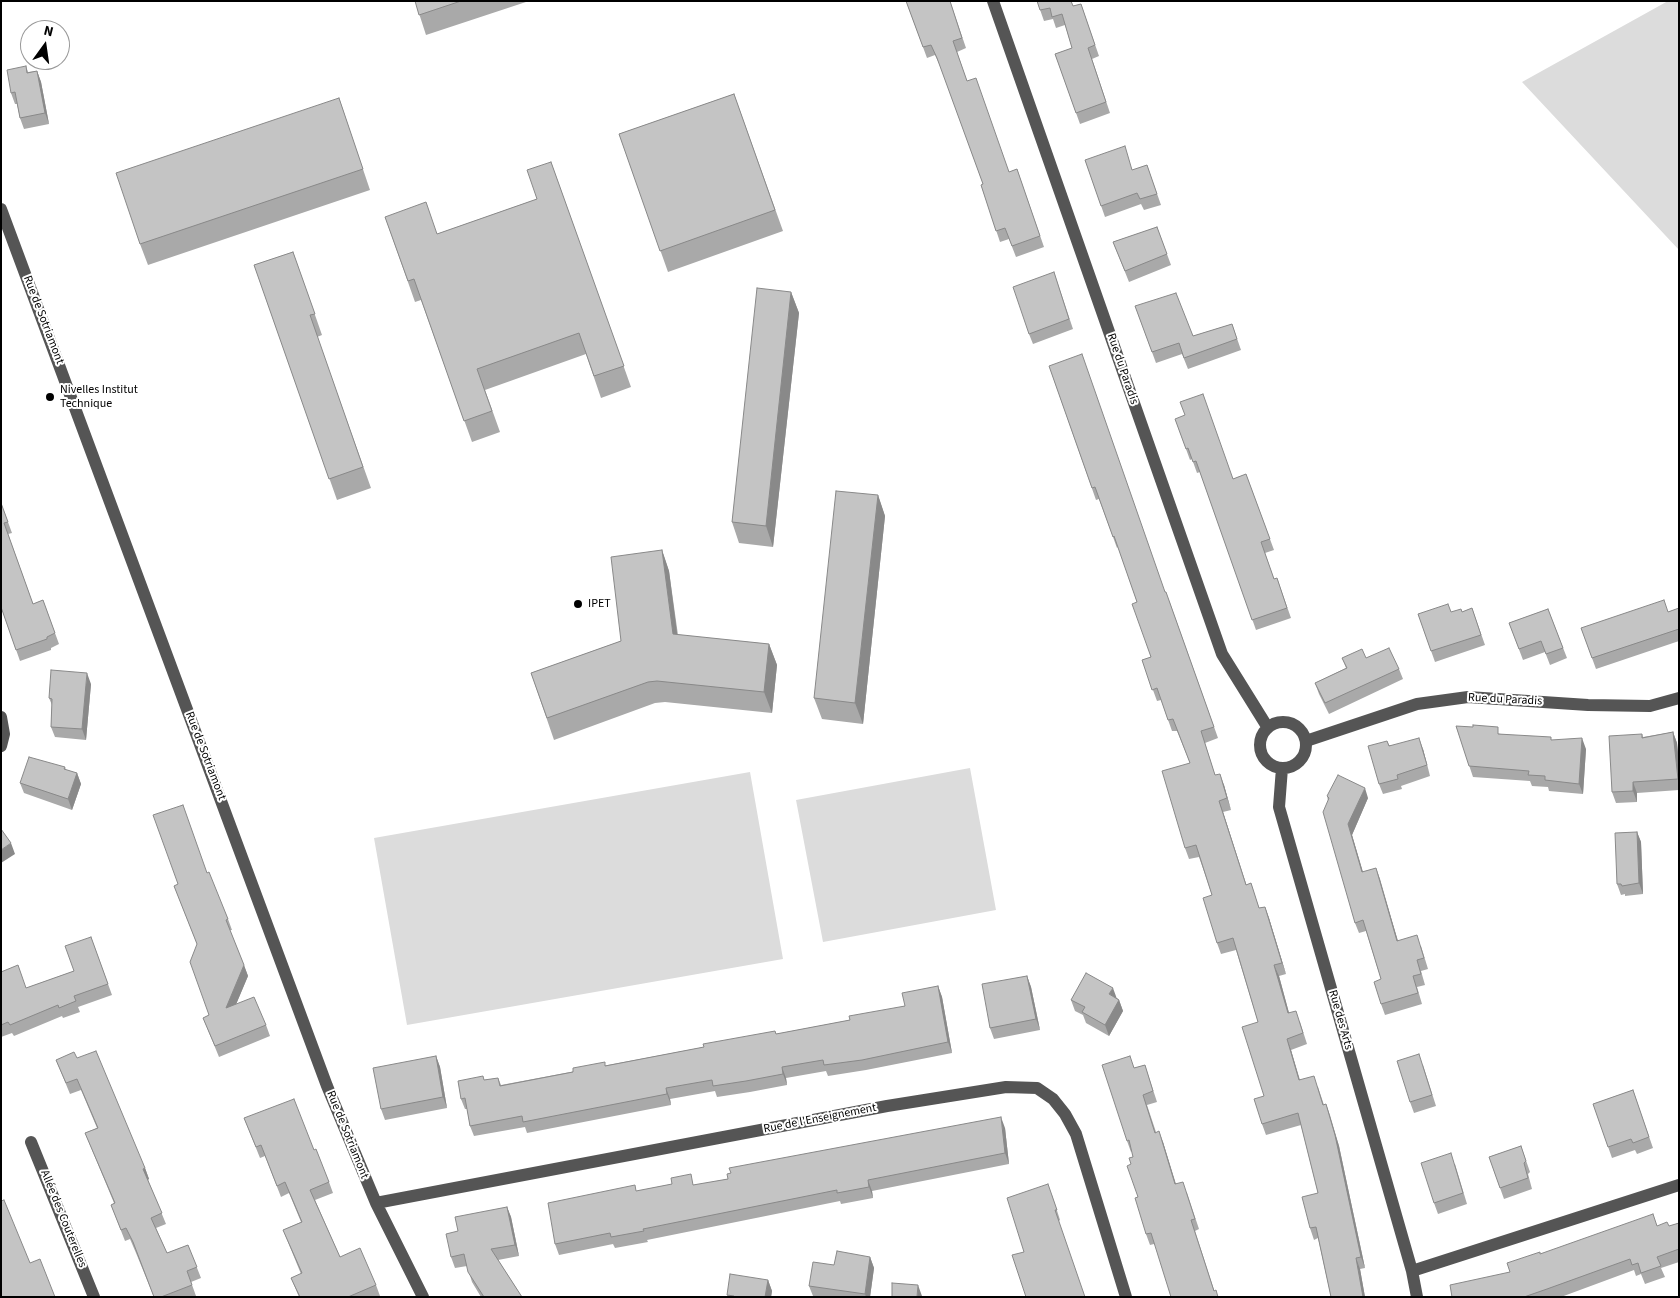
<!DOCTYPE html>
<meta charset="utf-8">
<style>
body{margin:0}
#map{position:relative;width:1680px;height:1298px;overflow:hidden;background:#fff;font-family:"Source Sans 3",sans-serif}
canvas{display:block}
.frame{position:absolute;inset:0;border:2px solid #000;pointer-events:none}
.north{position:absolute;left:20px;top:20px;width:50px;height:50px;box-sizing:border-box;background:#fff;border:1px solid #999;border-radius:50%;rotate:14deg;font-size:14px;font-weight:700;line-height:20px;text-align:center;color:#000}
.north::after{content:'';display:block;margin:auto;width:18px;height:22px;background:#000;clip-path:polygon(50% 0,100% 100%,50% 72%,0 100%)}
</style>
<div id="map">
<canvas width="1680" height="1298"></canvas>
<div class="frame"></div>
<div class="north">N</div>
</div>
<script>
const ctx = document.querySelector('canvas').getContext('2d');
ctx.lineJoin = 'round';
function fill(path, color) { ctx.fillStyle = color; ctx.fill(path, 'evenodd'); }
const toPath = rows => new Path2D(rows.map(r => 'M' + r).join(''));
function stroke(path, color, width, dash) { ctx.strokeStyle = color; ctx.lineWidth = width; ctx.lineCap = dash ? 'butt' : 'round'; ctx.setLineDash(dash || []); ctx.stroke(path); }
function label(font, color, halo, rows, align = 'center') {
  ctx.font = font + ' "Source Sans 3",sans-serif'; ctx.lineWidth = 4; ctx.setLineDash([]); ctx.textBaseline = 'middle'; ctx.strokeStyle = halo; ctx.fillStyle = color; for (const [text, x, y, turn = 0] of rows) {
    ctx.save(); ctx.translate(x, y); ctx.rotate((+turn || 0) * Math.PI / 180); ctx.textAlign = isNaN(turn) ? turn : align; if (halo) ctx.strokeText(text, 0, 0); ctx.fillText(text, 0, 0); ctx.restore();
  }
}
const green = toPath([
 [1668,1,1679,1,1679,250,1522,82],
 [970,768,996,910,823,942,796,800],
 [750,772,783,959,407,1025,374,838]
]);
const minor = toPath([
 [993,1,1222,654,1268,728],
 [1,209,327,1086,376,1203,423,1297],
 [1,717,4,734,1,746],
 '1260 745a23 23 0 1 1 46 0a23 23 0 1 1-46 0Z',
 [1306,741,1417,704,1468,697,1588,705,1650,706,1679,698],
 [1282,768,1279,807,1412,1271,1417,1297],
 [31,1142,94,1297],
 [376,1203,887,1106,1006,1087,1037,1088,1053,1099,1065,1114,1076,1134,1126,1297],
 [1412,1271,1679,1185]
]);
const wall = toPath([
 [415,1,529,1,426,35],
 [906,1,950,1,966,48,957,52,967,81,1009,172,1017,169,1044,247,1016,257,1009,239,1000,242,981,185,983,184,941,68,935,55,927,58],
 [1037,1,1073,6,1081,4,1099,56,1092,59,1110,113,1080,124,1055,54,1072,48,1065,25,1056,28,1053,19,1044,21],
 [26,66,28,72,37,71,41,82,49,124,24,129,20,118,17,104,15,104,11,93],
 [734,94,783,231,668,272,619,134],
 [339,98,370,190,148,265,140,244],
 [1085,160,1133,170,1147,165,1161,205,1144,210,1141,204,1105,217],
 [551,162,631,387,601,398,586,354,485,390,500,432,472,442,421,300,415,302,385,217,437,234,537,199],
 [1157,227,1171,265,1129,282,1113,242],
 [293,252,322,335,317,337,371,488,337,500,254,265],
 [1054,272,1073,329,1033,344,1029,334],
 [791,292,799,313,773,547,739,543,732,522],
 [1135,306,1193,336,1232,324,1241,350,1188,369,1182,354,1156,363],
 [1049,366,1170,603,1218,738,1205,743,1215,775,1224,785,1231,810,1223,812,1246,885,1251,883,1259,908,1265,907,1269,918,1286,974,1279,976,1289,1013,1300,1022,1307,1044,1291,1050,1300,1080,1318,1087,1324,1105,1326,1104,1330,1115,1339,1146,1365,1268,1360,1269,1365,1297,1373,1297,1331,1297,1318,1238,1314,1240,1310,1228,1318,1193,1301,1125,1266,1135,1262,1124,1264,1096,1258,1022,1236,950,1221,954,1217,943,1212,895,1199,857,1189,859,1185,848,1190,763,1177,731,1172,731,1161,700,1157,701,1142,660,1151,657,1137,602,1118,547,1117,548,1099,499,1096,500],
 [1175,419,1233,479,1246,474,1274,550,1265,553,1274,579,1277,578,1291,618,1256,630,1200,472,1197,473,1192,459,1190,460],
 [878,495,885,516,863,724,822,719,814,698],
 [1,503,12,533,8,534,33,604,43,600,59,644,51,648,51,650,20,661,1,607],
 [662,550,669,571,678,635,769,644,777,665,772,713,665,702,655,703,554,740,531,673,621,641],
 [1472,608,1485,645,1435,662,1418,614,1462,612],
 [1679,608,1679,641,1596,669,1581,628,1668,612],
 [1548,609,1567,658,1550,665,1545,652,1523,660,1509,623],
 [1342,658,1366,658,1399,669,1403,679,1329,714,1319,694,1315,683,1346,668],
 [91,684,86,740,55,737,51,727,52,705,49,698],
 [1456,726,1501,734,1552,740,1586,749,1583,794,1549,791,1548,787,1532,786,1530,781,1473,777],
 [1673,732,1677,743,1679,763,1679,790,1637,793,1637,802,1616,803,1612,792,1642,734,1643,737],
 [1387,741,1389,745,1423,749,1430,776,1401,786,1402,789,1383,794,1379,784],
 [65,767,66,770,77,773,81,784,72,810,24,793,20,783],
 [1327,796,1368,798,1352,835,1363,872,1376,868,1398,941,1421,946,1428,969,1421,971,1425,985,1417,987,1422,1004,1385,1015,1381,1004,1381,979,1366,931,1359,933,1355,923],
 [1637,832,1641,842,1643,894,1625,896,1625,894,1621,895,1617,884],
 [207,873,228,919,232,930,230,930,248,976,236,1004,266,1025,270,1036,219,1057,203,1018,209,1015,197,944,174,886],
 [91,937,112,995,78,1007,80,1012,63,1018,62,1016,14,1036,12,1033,1,1037,1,972,26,988,74,971],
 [1027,976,1031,987,1040,1030,994,1039,990,1028],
 [938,986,942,997,952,1053,866,1070,828,1076,826,1071,786,1078,787,1085,750,1092,717,1097,715,1091,670,1099,671,1105,527,1133,525,1127,474,1136,470,1126,467,1109,465,1109,461,1099,484,1080,498,1078,501,1085,704,1047,775,1031,776,1034,850,1020,905,1006],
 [1117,998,1119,1000,1123,1011,1109,1036,1086,1023,1083,1015,1075,1011,1071,1000],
 [436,1056,440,1067,447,1108,385,1120,381,1109],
 [77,1058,145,1168,149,1179,148,1180,166,1224,156,1228,167,1253,188,1245,201,1278,191,1282,196,1296,193,1297,154,1297,136,1253,130,1239,125,1241,111,1205,114,1203,85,1133,97,1128,81,1090,70,1094,56,1060],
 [1145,1065,1157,1102,1147,1105,1156,1132,1163,1142,1176,1184,1187,1193,1199,1229,1195,1231,1214,1290,1218,1297,1154,1244,1150,1245,1146,1234,1131,1164,1133,1157,1132,1151,1131,1152,1127,1141,1134,1068],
 [1423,1065,1436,1106,1414,1113,1410,1102],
 [1633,1090,1653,1148,1637,1154,1635,1150,1612,1158,1593,1104],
 [244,1118,314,1150,329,1182,333,1193,315,1200,340,1257,376,1285,380,1296,377,1297,299,1297,291,1278,301,1274,283,1230,301,1222,289,1193,281,1197,265,1156,260,1158],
 [1005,1128,1009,1164,872,1191,873,1198,841,1204,840,1201,647,1240,648,1242,615,1248,613,1244,559,1255,555,1244,637,1191,672,1184,695,1185],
 [1521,1146,1530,1172,1528,1174,1532,1189,1504,1199,1489,1157],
 [1455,1164,1467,1204,1438,1214,1434,1203],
 [1052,1195,1060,1220,1024,1252],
 [507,1207,511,1217,519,1256,498,1260,522,1297,481,1297,472,1282,467,1266,455,1268,451,1257],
 [1679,1223,1679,1262,1661,1268,1665,1277,1645,1284,1641,1274,1636,1276,1634,1270,1561,1297,1452,1297,1510,1272,1540,1254,1657,1226,1669,1226],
 [870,1257,874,1268,870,1297,813,1296,809,1286,834,1265],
 [768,1280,772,1291,771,1297,728,1297,727,1295]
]);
const shadedWall = toPath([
 [37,71,41,82,49,124,45,113],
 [791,292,799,313,773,547,766,526],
 [878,495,885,516,863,724,855,703],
 [662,550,669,571,680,656,673,634],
 [769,644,777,665,772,713,764,692],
 [87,673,91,684,86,740,82,729],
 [1673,732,1677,743,1679,763,1679,781,1678,779],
 [1419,738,1423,749,1430,776,1427,765],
 [1582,738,1586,749,1583,794,1579,784],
 [77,773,81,784,72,810,68,799],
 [1220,774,1224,785,1231,810,1227,798],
 [1633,782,1637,793,1637,802,1633,791],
 [1365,788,1368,798,1352,835,1366,883,1362,872,1348,824],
 [1219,801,1223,812,1250,896,1246,885],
 [1637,832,1641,842,1643,894,1639,883],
 [11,843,15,854,1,863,1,850],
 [1376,868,1380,879,1401,952,1397,941],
 [1265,907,1269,918,1286,974,1282,963],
 [244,965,248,976,230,1019,226,1008],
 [1274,965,1279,976,1292,1024,1288,1013],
 [1027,976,1031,987,1040,1030,1036,1019],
 [938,986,942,997,952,1053,948,1042],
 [1113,988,1117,999,1109,994],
 [1119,1000,1123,1011,1109,1036,1105,1025],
 [1287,1039,1291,1050,1303,1092,1299,1080],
 [436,1056,440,1067,447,1108,443,1097],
 [782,1067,786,1078,787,1085,783,1074],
 [666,1088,670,1099,671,1105,667,1094],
 [1326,1104,1339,1146,1365,1268,1361,1257],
 [1001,1117,1005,1128,1009,1164,1005,1153],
 [1159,1131,1163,1142,1179,1195,1175,1184],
 [145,1168,149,1179,147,1180,143,1169],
 [868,1180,872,1191,873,1198,869,1187],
 [507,1207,511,1217,519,1256,515,1245],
 [870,1257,874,1268,870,1297,866,1297,865,1294],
 [1356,1258,1360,1269,1365,1297,1363,1297],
 [768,1280,772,1291,771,1297,765,1297],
 [918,1285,922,1296,922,1297,917,1297]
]);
const building = toPath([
 [415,1,461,1,419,15,415,1],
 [906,1,950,1,962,38,953,41,967,81,976,78,1009,172,1017,169,1040,236,1012,246,1005,228,996,231,981,185,983,184,937,58,931,45,923,47,906,1],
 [1037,1,1071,1,1073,6,1081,4,1095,45,1088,48,1106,102,1076,113,1055,54,1072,48,1062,14,1052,17,1050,8,1040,10,1037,1],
 [26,66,27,73,37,71,45,113,20,118,15,92,11,93,7,70,26,66],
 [734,94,775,210,660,251,619,134,734,94],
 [339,98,363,169,140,244,116,173,339,98],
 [1125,146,1132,170,1147,165,1157,194,1140,199,1137,193,1101,206,1085,160,1125,146],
 [551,162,624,366,594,376,579,333,477,369,492,411,464,421,414,279,408,281,385,217,426,202,437,234,537,199,527,170,551,162],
 [1157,227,1167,254,1125,271,1113,242,1157,227],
 [293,252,315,314,310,315,363,467,329,479,254,265,293,252],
 [1054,272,1069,319,1029,334,1013,287,1054,272],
 [757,288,791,292,766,526,732,522,757,288],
 [1176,293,1193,336,1232,324,1237,339,1184,358,1179,343,1152,352,1135,306,1176,293],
 [1082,354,1165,592,1166,592,1214,727,1201,731,1215,775,1220,774,1227,798,1219,801,1246,885,1251,883,1259,908,1265,907,1282,963,1274,965,1288,1013,1296,1011,1303,1033,1287,1039,1299,1080,1314,1076,1323,1105,1326,1104,1335,1135,1361,1257,1356,1258,1363,1297,1331,1297,1316,1227,1310,1228,1302,1197,1318,1193,1298,1113,1262,1124,1254,1099,1264,1096,1242,1027,1258,1022,1233,938,1217,943,1203,898,1212,895,1196,845,1185,848,1162,771,1190,763,1173,719,1168,720,1157,688,1152,690,1142,660,1151,657,1132,604,1137,602,1114,536,1113,537,1095,487,1092,488,1049,366,1082,354],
 [1203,394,1233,479,1246,474,1270,539,1261,542,1274,579,1277,578,1287,608,1252,620,1196,461,1193,462,1188,448,1186,449,1175,419,1185,415,1180,402,1203,394],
 [836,491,878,495,855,703,814,698,836,491],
 [1,503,8,522,4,523,33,604,43,600,55,633,47,637,47,639,16,650,1,607,1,503],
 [662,550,673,634,769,644,764,692,657,681,648,682,547,718,531,673,621,641,611,557,662,550],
 [1664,600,1668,612,1679,608,1679,629,1592,658,1581,628,1664,600],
 [1448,604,1451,612,1461,609,1462,612,1472,608,1481,635,1431,651,1418,614,1448,604],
 [1548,609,1563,648,1546,654,1541,641,1519,649,1509,623,1548,609],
 [1389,648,1399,669,1325,703,1315,683,1347,668,1342,658,1362,649,1366,658,1389,648],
 [51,670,87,673,82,729,51,727,52,699,49,698,51,670],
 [1473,725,1498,727,1498,734,1551,737,1551,740,1582,738,1579,784,1545,780,1545,776,1528,775,1529,771,1469,766,1456,726,1473,727,1473,725],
 [1673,732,1678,779,1633,782,1633,791,1612,792,1609,736,1642,734,1642,738,1673,732],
 [1419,738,1427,765,1397,775,1398,779,1379,784,1368,746,1387,741,1389,746,1419,738],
 [29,757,65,767,64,769,77,773,68,799,20,783,29,757],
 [1338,775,1365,788,1348,824,1362,872,1376,868,1397,941,1417,935,1424,958,1417,960,1421,974,1413,976,1418,993,1381,1004,1374,982,1381,979,1363,920,1355,923,1323,812,1329,798,1327,796,1338,775],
 [183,805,207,873,209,872,228,919,226,920,244,965,226,1008,254,997,266,1025,215,1046,203,1018,209,1015,190,962,197,944,174,886,178,884,153,815,183,805],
 [1,829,11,843,1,850,1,829],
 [1637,832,1639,883,1622,886,1621,884,1617,884,1615,833,1637,832],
 [91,937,108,984,74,996,76,1001,59,1008,58,1005,10,1025,8,1022,1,1025,1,972,18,965,26,988,74,971,65,946,91,937],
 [1086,973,1113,988,1109,994,1119,1000,1105,1025,1082,1012,1085,1007,1071,1000,1086,973],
 [1027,976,1036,1019,990,1028,982,984,1027,976],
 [938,986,948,1042,862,1060,824,1065,823,1060,782,1067,783,1074,746,1081,713,1086,712,1080,666,1088,667,1094,523,1122,522,1116,470,1126,465,1098,461,1099,458,1081,483,1076,484,1080,498,1078,500,1086,573,1072,573,1068,605,1062,605,1066,704,1047,703,1044,775,1031,776,1034,850,1020,849,1016,905,1006,902,993,938,986],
 [96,1051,145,1168,143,1169,162,1213,151,1218,167,1253,188,1245,197,1267,187,1271,192,1285,161,1297,154,1297,133,1242,126,1228,121,1230,111,1205,115,1203,85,1133,98,1128,77,1079,66,1083,56,1060,74,1052,77,1058,96,1051],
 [1419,1054,1432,1095,1410,1102,1397,1061,1419,1054],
 [436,1056,443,1097,381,1109,373,1068,436,1056],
 [1130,1056,1134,1068,1145,1065,1153,1091,1143,1095,1155,1133,1159,1131,1175,1184,1183,1182,1195,1219,1191,1220,1214,1291,1216,1290,1218,1297,1171,1297,1151,1233,1146,1234,1135,1198,1138,1197,1127,1166,1131,1164,1129,1158,1133,1157,1129,1140,1127,1141,1102,1065,1130,1056],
 [1633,1090,1649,1137,1633,1143,1631,1139,1608,1147,1593,1104,1633,1090],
 [294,1099,314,1150,316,1149,329,1182,310,1190,340,1257,360,1248,376,1285,348,1297,300,1297,291,1278,302,1273,283,1230,302,1222,285,1182,277,1186,261,1145,256,1147,244,1118,294,1099],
 [1001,1117,1005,1153,868,1180,869,1187,837,1193,837,1190,643,1229,644,1231,611,1237,610,1233,555,1244,548,1203,635,1185,636,1191,672,1184,671,1178,691,1174,693,1185,728,1179,727,1174,731,1173,729,1168,1001,1117],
 [1521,1146,1526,1161,1524,1163,1528,1178,1500,1188,1489,1157,1521,1146],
 [1451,1153,1463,1193,1434,1203,1421,1163,1451,1153],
 [1048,1184,1057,1210,1055,1210,1085,1297,1026,1297,1012,1255,1024,1252,1007,1198,1048,1184],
 [4,1200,30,1263,40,1259,55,1297,1,1297,1,1201,4,1200],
 [507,1207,515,1245,491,1249,522,1297,484,1297,468,1272,464,1254,451,1257,446,1234,458,1231,455,1217,507,1207],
 [1653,1214,1657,1226,1667,1222,1669,1226,1679,1223,1679,1249,1657,1257,1661,1266,1641,1273,1638,1263,1632,1265,1630,1259,1547,1289,1524,1297,1452,1297,1450,1285,1510,1272,1507,1263,1540,1252,1540,1254,1653,1214],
 [837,1251,870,1257,865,1294,809,1286,813,1262,834,1265,837,1251],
 [730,1274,768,1280,765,1297,734,1297,734,1296,727,1295,730,1274],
 [892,1283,918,1285,917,1297,892,1297,892,1283]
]);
const markers = [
 [50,397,5,"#000"],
 [578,604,5,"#000"]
];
const streetNames = [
 ["Rue de Sotriamont",43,320,69],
 ["Rue du Paradis",1122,369,71],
 ["Rue du Paradis",1505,700,3],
 ["Rue de Sotriamont",205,756,69],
 ["Rue des Arts",1340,1020,74],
 ["Rue de l'Enseignement",820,1119,-11],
 ["Rue de Sotriamont",347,1135,68],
 ["Allée des Couterelles",63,1219,68]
];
const poiNames = [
 ["Nivelles Institut",60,390],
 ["Technique",60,404],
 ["IPET",588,604]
];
fill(green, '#dcdcdc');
stroke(minor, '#555', 12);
fill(wall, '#a9a9a9');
fill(shadedWall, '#898989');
fill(building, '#c4c4c4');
stroke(building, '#898989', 1);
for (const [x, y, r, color] of markers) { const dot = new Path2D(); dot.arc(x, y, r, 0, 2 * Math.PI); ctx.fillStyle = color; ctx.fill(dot); stroke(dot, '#fff', 2); }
label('12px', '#000', '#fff', streetNames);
label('12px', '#000', '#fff', poiNames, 'left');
</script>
